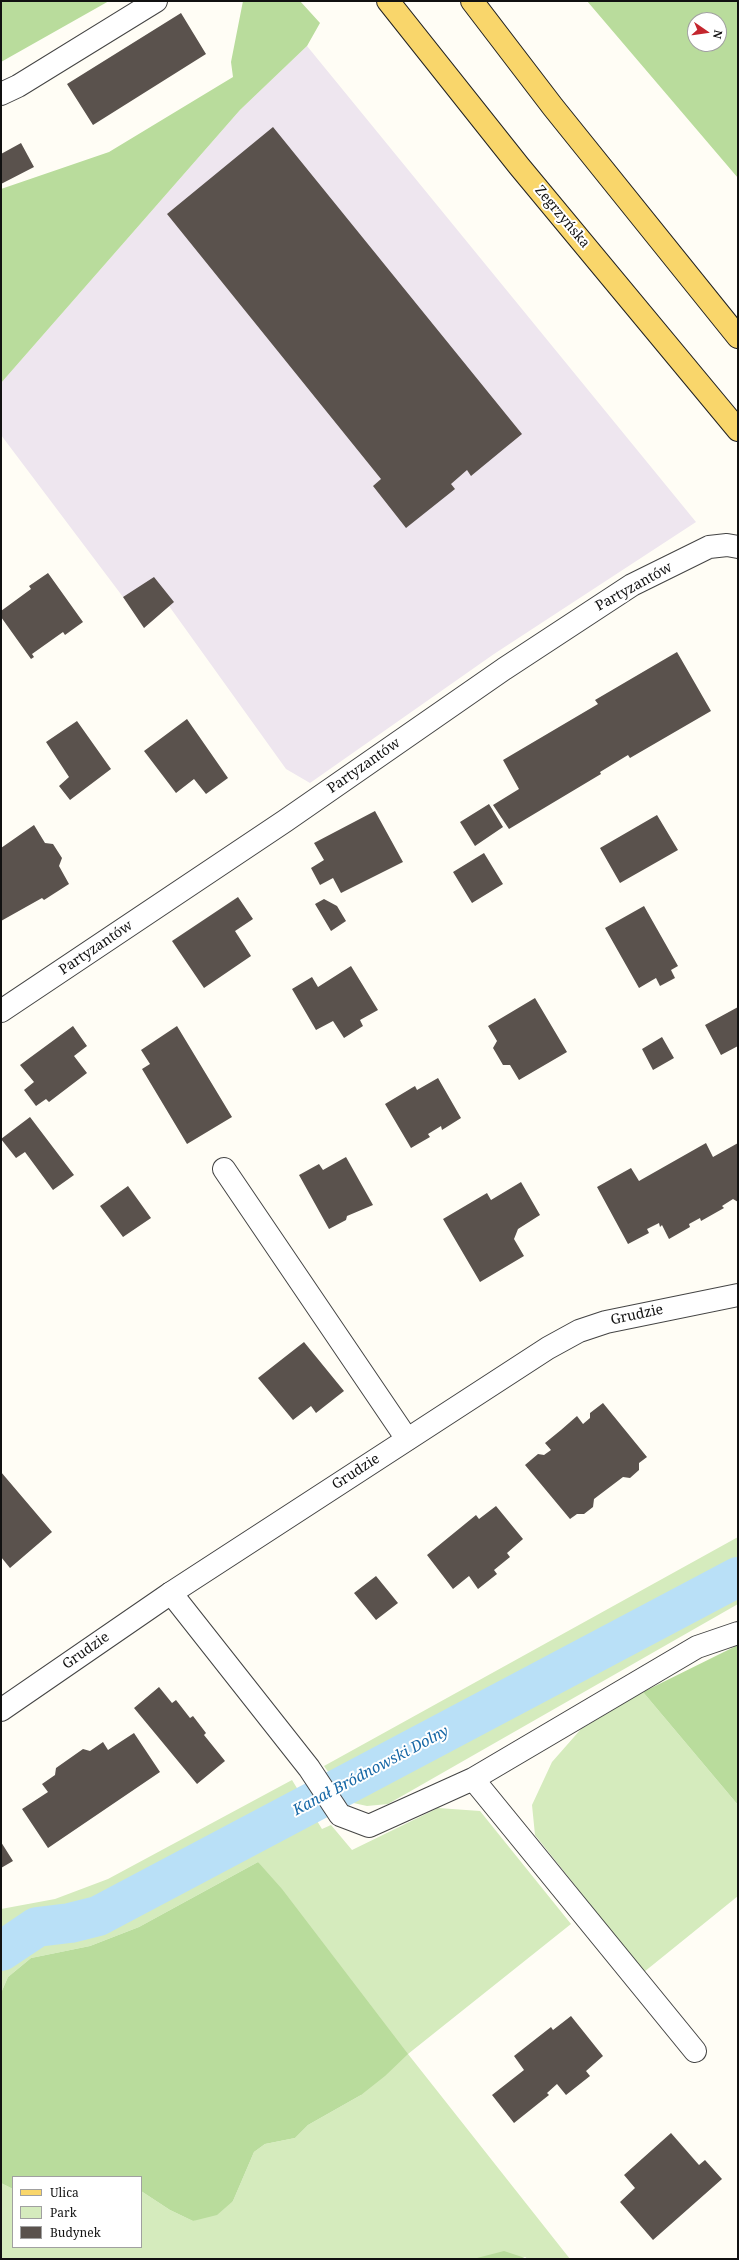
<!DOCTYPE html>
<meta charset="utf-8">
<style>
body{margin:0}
#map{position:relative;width:739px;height:2260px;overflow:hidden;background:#fffdf5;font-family:"Noto Serif",serif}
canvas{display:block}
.frame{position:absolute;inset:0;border:2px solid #111;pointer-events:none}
.legend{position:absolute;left:12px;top:2176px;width:130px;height:72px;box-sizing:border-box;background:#fff;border:1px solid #a0a0a0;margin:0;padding:5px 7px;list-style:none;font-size:12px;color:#111}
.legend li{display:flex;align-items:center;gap:8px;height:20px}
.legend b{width:20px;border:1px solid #a0a0a0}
.north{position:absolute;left:687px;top:12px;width:40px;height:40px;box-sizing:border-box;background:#fff;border:1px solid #a0a0a0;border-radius:50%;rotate:103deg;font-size:11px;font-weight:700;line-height:16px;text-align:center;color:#111}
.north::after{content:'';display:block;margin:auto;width:14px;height:18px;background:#c4262e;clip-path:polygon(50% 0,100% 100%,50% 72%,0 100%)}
</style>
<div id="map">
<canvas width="739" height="2260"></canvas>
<div class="frame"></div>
<ul class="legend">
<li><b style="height:5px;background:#f9d66b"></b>Ulica</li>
<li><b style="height:11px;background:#d5ebbd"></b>Park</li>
<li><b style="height:11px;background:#5a524d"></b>Budynek</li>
</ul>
<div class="north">N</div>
</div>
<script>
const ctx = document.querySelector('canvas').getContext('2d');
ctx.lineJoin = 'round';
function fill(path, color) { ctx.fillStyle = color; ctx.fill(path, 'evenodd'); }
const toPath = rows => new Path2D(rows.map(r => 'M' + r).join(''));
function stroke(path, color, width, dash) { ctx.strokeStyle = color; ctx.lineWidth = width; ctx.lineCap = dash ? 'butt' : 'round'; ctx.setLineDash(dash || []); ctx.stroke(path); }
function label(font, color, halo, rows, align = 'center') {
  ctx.font = font + ' "Noto Serif",serif'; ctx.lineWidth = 4; ctx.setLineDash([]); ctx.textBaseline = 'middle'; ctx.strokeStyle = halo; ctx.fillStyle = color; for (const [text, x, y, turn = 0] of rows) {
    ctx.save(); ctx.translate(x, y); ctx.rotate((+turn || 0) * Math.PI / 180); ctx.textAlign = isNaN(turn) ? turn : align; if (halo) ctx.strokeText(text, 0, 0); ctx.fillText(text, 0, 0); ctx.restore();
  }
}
const industrial = toPath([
 [307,46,696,522,494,654,310,783,286,769,169,606,144,628,123,597,1,435,1,383,240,110]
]);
const green = toPath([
 [738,1537,738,1604,388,1804,367,1806,349,1802,324,1766],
 [643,1692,738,1805,738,1896,644,1972,535,1835,532,1805,552,1762,581,1729],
 [292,1780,322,1829,331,1825,352,1850,438,1808,480,1811,571,1924,408,2054,570,2259,528,2259,525,2257,476,2259,1,2259,1,2183,13,2189,13,2247,141,2247,141,2191,170,2210,193,2221,233,2201,254,2152,265,2144,295,2138,308,2125,361,2095,258,1862,139,1927,90,1946,31,1958,8,1977,1,1993,1,1909,55,1899,108,1879]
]);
const forest = toPath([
 [4,1,109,1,1,62,1,3],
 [243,1,300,1,320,23,307,46,240,110,1,383,1,189,109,152,233,77,231,62],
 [587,1,738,1,738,178],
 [695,20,719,20,719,44,695,44],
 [738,1645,738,1805,643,1692],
 [258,1862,282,1889,408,2054,385,2076,361,2095,308,2125,295,2138,265,2144,254,2152,233,2201,217,2215,193,2221,170,2210,141,2191,141,2177,13,2177,13,2189,1,2183,1,1993,8,1977,31,1958,90,1946,139,1927],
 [504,2251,528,2259,476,2259,477,2258]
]);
const canal = toPath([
 [1,1951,37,1927,70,1923,98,1916,738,1577]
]);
const building = toPath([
 [181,13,206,54,93,125,67,84],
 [273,127,522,434,471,476,467,470,451,484,455,489,406,528,373,486,381,479,167,214],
 [21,143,34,167,1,184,1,154],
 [48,573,83,622,65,635,63,632,32,654,34,657,31,659,1,617,1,611,31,589,29,586],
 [154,577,174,602,144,628,123,597],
 [677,652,711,711,630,758,628,755,600,772,601,774,509,829,493,805,519,789,503,760,598,704,595,700],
 [187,719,228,778,206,794,194,779,176,793,144,751],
 [77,721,111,769,70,800,59,786,69,777,46,742],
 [489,804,503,827,475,846,460,822],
 [375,811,403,862,341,893,333,878,320,885,311,868,324,860,314,843],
 [657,815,678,850,620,883,600,848],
 [34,825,45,843,53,844,62,858,59,866,69,884,44,900,42,898,1,921,1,848],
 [484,853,503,884,472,903,453,872],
 [238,897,253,919,235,931,251,956,204,988,172,941],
 [324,899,337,906,346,921,331,931,315,904],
 [644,906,678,966,671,970,675,978,660,986,656,978,639,988,605,928],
 [351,966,378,1010,360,1020,363,1026,344,1038,333,1021,316,1030,292,989,312,977,318,987],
 [535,998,567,1052,519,1080,510,1065,503,1065,493,1048,497,1041,488,1026],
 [738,1007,738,1046,721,1055,705,1025],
 [73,1026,87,1046,74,1056,87,1073,49,1102,46,1099,36,1106,24,1090,34,1082,20,1065],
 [177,1026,232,1117,187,1144,142,1069,150,1064,141,1050],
 [662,1037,674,1058,653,1070,642,1049],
 [438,1078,461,1118,442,1130,441,1126,428,1134,430,1137,411,1148,385,1104,415,1086,417,1090],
 [30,1117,74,1175,53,1190,25,1152,16,1158,1,1139],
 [706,1143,713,1157,738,1143,738,1202,733,1199,722,1206,724,1208,701,1221,700,1218,689,1224,690,1227,669,1239,662,1225,660,1227,659,1223,647,1229,649,1233,628,1244,597,1187,631,1168,639,1181],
 [346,1157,373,1205,347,1216,346,1220,329,1229,299,1175,319,1164,323,1170],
 [521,1182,540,1215,518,1229,514,1239,524,1256,480,1282,443,1219,487,1193,491,1200],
 [128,1186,151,1218,123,1237,100,1206],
 [304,1342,344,1391,316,1413,311,1406,293,1420,258,1378],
 [603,1403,647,1457,639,1463,639,1470,630,1478,623,1477,594,1499,593,1507,584,1514,577,1514,570,1519,525,1465,538,1454,544,1455,551,1450,545,1443,561,1430,577,1416,583,1424,590,1418,590,1413],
 [1,1472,52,1532,10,1568,1,1557],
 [496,1506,523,1539,507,1553,510,1557,494,1570,497,1574,478,1589,469,1576,453,1589,427,1555,476,1515,479,1519],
 [376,1576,398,1603,376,1620,354,1593],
 [159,1687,172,1703,176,1700,190,1718,193,1716,206,1733,204,1735,225,1761,197,1784,134,1708],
 [134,1733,160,1772,48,1848,22,1809,48,1792,42,1784,55,1775,56,1768,83,1749,90,1751,103,1742,108,1750],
 [1,1842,13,1861,1,1868],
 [571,2016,603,2056,586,2071,590,2076,566,2095,557,2084,547,2093,549,2095,514,2123,492,2095,524,2070,514,2056,551,2027,553,2030],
 [671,2133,699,2165,705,2160,722,2179,653,2240,620,2202,635,2188,624,2175]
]);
const service = toPath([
 [1,94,18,86,156,1],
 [224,1169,407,1439],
 [171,1593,309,1768,340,1815,369,1826,473,1779,695,2051],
 [473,1779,697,1647,738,1633]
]);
const minor = toPath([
 [1,1011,285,821,504,669,632,585,709,547,727,545,738,547],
 [1,1710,171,1593,548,1348,579,1331,606,1322,738,1295]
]);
const primary = toPath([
 [388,1,519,166,738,430],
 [472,1,553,107,738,337]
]);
const streetNames = [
 ["Zegrzyńska",562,217,50],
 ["Partyzantów",634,587,-29],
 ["Partyzantów",364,766,-35],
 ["Partyzantów",96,948,-34],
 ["Grudzie",637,1315,-12],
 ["Grudzie",356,1472,-33],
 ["Grudzie",86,1651,-35]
];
const waterNames = [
 ["Kanał Bródnowski Dolny",371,1771,-28]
];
fill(industrial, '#eee6ef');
fill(green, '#d5ebbd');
fill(forest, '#b9dc9c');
stroke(canal, '#b9e0f7', 40);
fill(building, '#5a524d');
stroke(service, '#444', 24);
stroke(minor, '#444', 24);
stroke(primary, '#222', 24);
stroke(service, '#fff', 22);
stroke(minor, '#fff', 22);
stroke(primary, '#f9d66b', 22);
label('14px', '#111', '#fff', streetNames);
label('italic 15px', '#1768a6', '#fff', waterNames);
</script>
